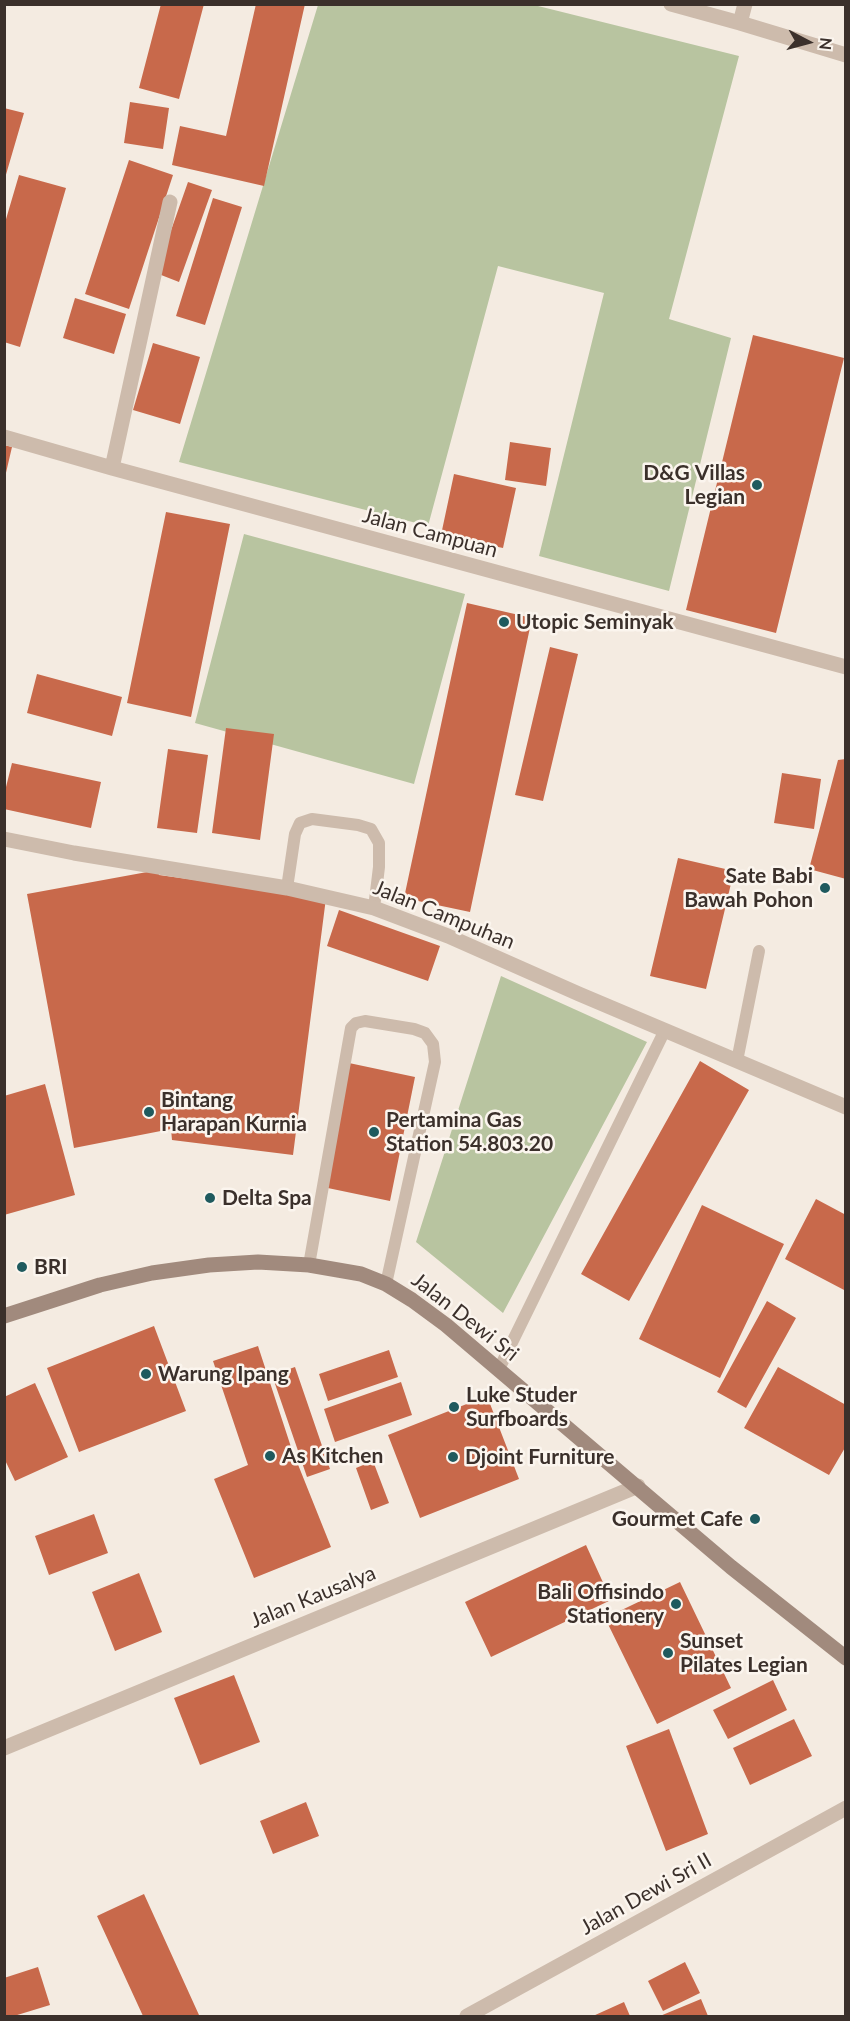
<!DOCTYPE html>
<style>
body{margin:0}
#map{position:relative;width:850px;height:2021px;overflow:hidden;background:#f4ebe1;font-family:Lato,sans-serif}
canvas{display:block}
.frame{position:absolute;inset:0;border:6px solid #3b302b;pointer-events:none}
.north{position:absolute;left:778px;top:12px;width:60px;height:60px;-webkit-text-stroke:4px #fbf5ee;paint-order:stroke;rotate:96deg;font-size:16px;font-weight:700;line-height:24px;text-align:center;color:#3b302b}
.north::after{content:'';display:block;margin:auto;width:21px;height:27px;background:#3b302b;clip-path:polygon(50% 0,100% 100%,50% 72%,0 100%)}
</style>
<div id="map">
<canvas width="850" height="2021"></canvas>
<div class="frame"></div>
<div class="north">N</div>
</div>
<script>
const ctx = document.querySelector('canvas').getContext('2d');
ctx.lineJoin = 'round';
function fill(path, color) { ctx.fillStyle = color; ctx.fill(path, 'evenodd'); }
const toPath = rows => new Path2D(rows.map(r => 'M' + r).join(''));
function stroke(path, color, width, dash) { ctx.strokeStyle = color; ctx.lineWidth = width; ctx.lineCap = dash ? 'butt' : 'round'; ctx.setLineDash(dash || []); ctx.stroke(path); }
function label(font, color, halo, rows, align = 'center') {
  ctx.font = font + ' Lato,sans-serif'; ctx.lineWidth = 5; ctx.setLineDash([]); ctx.textBaseline = 'middle'; ctx.strokeStyle = halo; ctx.fillStyle = color; for (const [text, x, y, turn = 0] of rows) {
    ctx.save(); ctx.translate(x, y); ctx.rotate((+turn || 0) * Math.PI / 180); ctx.textAlign = isNaN(turn) ? turn : align; if (halo) ctx.strokeText(text, 0, 0); ctx.fillText(text, 0, 0); ctx.restore();
  }
}
const green = toPath([
 [318,5,534,5,739,56,669,319,731,338,669,591,539,556,604,293,498,266,428,526,179,462],
 [244,534,465,594,414,784,195,723],
 [501,976,647,1042,503,1313,416,1242]
]);
const building = toPath([
 [161,4,204,4,179,99,139,88],
 [256,4,305,4,264,186,172,165,180,126,226,136],
 [130,102,169,108,163,149,124,143],
 [4,108,24,113,5,178,4,177],
 [129,160,173,175,129,309,85,294],
 [19,175,66,188,20,347,4,342,4,226],
 [188,182,212,190,179,282,156,273],
 [213,198,242,207,205,325,176,316],
 [75,298,126,314,114,354,63,338],
 [753,335,844,358,776,633,686,610],
 [153,343,200,357,180,424,133,410],
 [510,442,551,448,546,486,505,480],
 [4,445,12,447,5,477,4,477],
 [454,474,516,488,503,548,441,535],
 [166,512,230,524,191,717,127,703],
 [467,603,532,618,470,912,404,898],
 [550,647,578,654,543,801,515,795],
 [37,674,122,697,112,736,27,713],
 [226,728,274,734,260,840,212,833],
 [168,749,208,755,197,833,157,828],
 [846,759,846,879,809,869,838,760],
 [12,763,101,782,91,828,4,809,4,795],
 [782,773,821,779,814,829,774,823],
 [678,858,734,871,706,989,650,976],
 [158,870,159,875,326,898,293,1155,172,1140,171,1129,74,1148,27,894],
 [339,910,440,946,428,981,327,946],
 [700,1061,749,1090,629,1301,581,1274],
 [349,1063,415,1077,390,1201,323,1187],
 [45,1084,75,1195,4,1215,4,1096],
 [816,1199,846,1215,846,1291,785,1259],
 [702,1205,784,1244,720,1378,639,1339],
 [767,1301,796,1318,746,1408,717,1392],
 [154,1326,186,1411,79,1452,47,1368],
 [258,1346,291,1447,331,1547,254,1578,214,1479,248,1465,213,1361],
 [389,1350,398,1377,328,1401,319,1374],
 [295,1367,330,1469,307,1477,272,1375],
 [778,1367,846,1405,846,1446,829,1475,744,1428],
 [401,1382,412,1415,335,1442,324,1409],
 [35,1383,68,1457,15,1481,4,1458,4,1397],
 [487,1396,519,1479,420,1518,388,1435],
 [373,1461,389,1503,371,1510,356,1468],
 [94,1514,108,1553,49,1575,35,1536],
 [586,1545,611,1600,491,1657,465,1602],
 [139,1573,162,1632,115,1651,92,1592],
 [680,1582,731,1688,657,1724,605,1618],
 [234,1675,260,1742,200,1765,174,1698],
 [773,1680,787,1710,728,1739,713,1710],
 [794,1719,812,1756,750,1785,733,1748],
 [669,1729,708,1834,666,1851,626,1746],
 [306,1802,319,1836,273,1854,260,1821],
 [144,1894,199,2015,196,2016,143,2016,97,1916],
 [685,1962,700,1993,663,2011,648,1981],
 [38,1967,50,2005,14,2016,4,2016,4,1978],
 [701,1999,708,2016,660,2016],
 [624,2002,630,2016,593,2016]
]);
const lane = toPath([
 [287,888,295,834,300,823,312,819,358,825,371,829,379,843,379,867,374,908],
 [737,1061,759,951],
 [309,1265,351,1028,356,1023,365,1021,414,1029,425,1033,433,1044,435,1062,386,1284],
 [499,1369,665,1030]
]);
const street = toPath([
 [671,4,740,23,846,55],
 [740,23,745,4],
 [4,437,112,468,846,667],
 [112,468,170,202],
 [4,839,74,853,287,888,374,908,448,936,579,994,846,1107],
 [4,1748,638,1486],
 [467,2016,846,1808]
]);
const secondary = toPath([
 [4,1316,100,1285,152,1273,209,1265,258,1262,309,1265,361,1274,386,1284,412,1300,446,1325,731,1567,846,1658]
]);
const markers = [
 [757,485,6,"#1f5a5e"],
 [504,622,6,"#1f5a5e"],
 [825,888,6,"#1f5a5e"],
 [149,1112,6,"#1f5a5e"],
 [374,1132,6,"#1f5a5e"],
 [210,1198,6,"#1f5a5e"],
 [22,1267,6,"#1f5a5e"],
 [146,1374,6,"#1f5a5e"],
 [454,1407,6,"#1f5a5e"],
 [270,1456,6,"#1f5a5e"],
 [453,1457,6,"#1f5a5e"],
 [755,1519,6,"#1f5a5e"],
 [676,1604,6,"#1f5a5e"],
 [668,1653,6,"#1f5a5e"]
];
const poiNames = [
 ["D&G Villas",745,473,"right"],
 ["Legian",745,497,"right"],
 ["Utopic Seminyak",516,622],
 ["Sate Babi",813,876,"right"],
 ["Bawah Pohon",813,900,"right"],
 ["Bintang",161,1100],
 ["Harapan Kurnia",161,1124],
 ["Pertamina Gas",386,1120],
 ["Station 54.803.20",386,1144],
 ["Delta Spa",222,1198],
 ["BRI",34,1267],
 ["Warung Ipang",158,1374],
 ["Luke Studer",466,1395],
 ["Surfboards",466,1419],
 ["As Kitchen",282,1456],
 ["Djoint Furniture",465,1457],
 ["Gourmet Cafe",743,1519,"right"],
 ["Bali Offisindo",664,1592,"right"],
 ["Stationery",664,1616,"right"],
 ["Sunset",680,1641],
 ["Pilates Legian",680,1665]
];
const streetNames = [
 ["Jalan Campuan",430,533,15],
 ["Jalan Campuhan",444,915,22],
 ["Jalan Dewi Sri",465,1317,38],
 ["Jalan Kausalya",313,1597,-22],
 ["Jalan Dewi Sri II",646,1894,-29]
];
fill(green, '#b8c4a0');
fill(building, '#c8694b');
stroke(lane, '#cdbbac', 12);
stroke(street, '#cdbbac', 15);
stroke(secondary, '#a18a7d', 15);
for (const [x, y, r, color] of markers) { const dot = new Path2D(); dot.arc(x, y, r, 0, 2 * Math.PI); ctx.fillStyle = color; ctx.fill(dot); stroke(dot, '#fbf5ee', 2); }
label('bold 21px', '#3b302b', '#fbf5ee', poiNames, 'left');
label('21px', '#3b302b', '#fbf5ee', streetNames);
</script>
